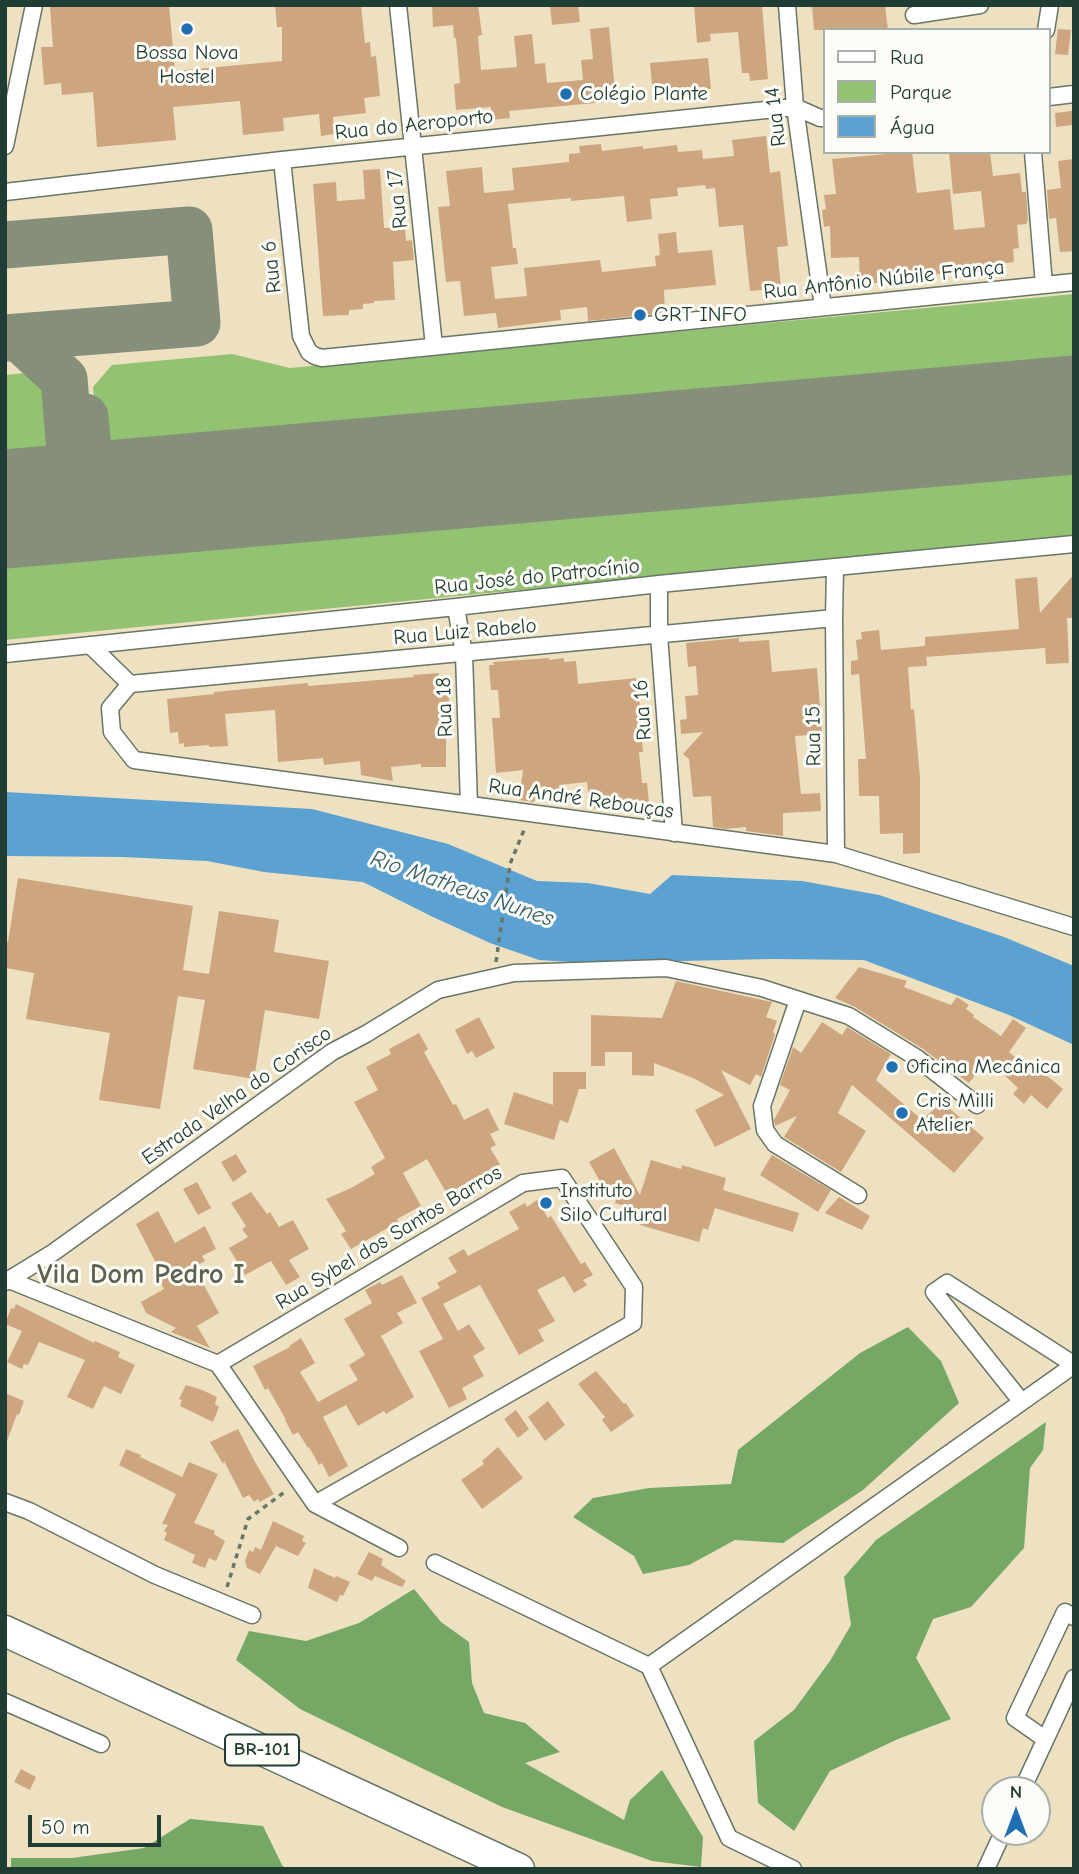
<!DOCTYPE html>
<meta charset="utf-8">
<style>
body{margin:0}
#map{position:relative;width:1079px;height:1874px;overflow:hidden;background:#eee1c1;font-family:"Comic Neue",sans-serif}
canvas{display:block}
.frame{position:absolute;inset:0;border:7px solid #1f3d34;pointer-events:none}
.legend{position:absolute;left:823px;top:28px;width:228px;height:126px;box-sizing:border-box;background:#fdfcf7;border:2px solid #a4b0a9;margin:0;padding:9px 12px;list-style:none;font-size:21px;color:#1f3d34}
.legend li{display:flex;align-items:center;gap:14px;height:35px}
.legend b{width:35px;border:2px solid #a4b0a9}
.north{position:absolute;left:981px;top:1776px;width:70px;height:70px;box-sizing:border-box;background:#fdfcf7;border:2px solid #a4b0a9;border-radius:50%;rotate:0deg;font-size:19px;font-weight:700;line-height:28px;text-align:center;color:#1f3d34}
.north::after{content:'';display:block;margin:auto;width:24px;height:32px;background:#1f6fb2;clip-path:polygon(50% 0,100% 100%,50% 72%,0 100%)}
.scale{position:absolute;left:28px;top:1815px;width:133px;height:32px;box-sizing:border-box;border:4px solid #1f3d34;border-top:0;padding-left:9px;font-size:21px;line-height:24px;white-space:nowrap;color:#1f3d34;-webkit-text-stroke:5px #fdfcf7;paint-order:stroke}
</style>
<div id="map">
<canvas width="1079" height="1874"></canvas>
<div class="frame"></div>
<ul class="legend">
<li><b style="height:9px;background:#fff"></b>Rua</li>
<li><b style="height:19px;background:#92c272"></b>Parque</li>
<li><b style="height:19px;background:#5ba1d1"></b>Água</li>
</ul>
<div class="north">N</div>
<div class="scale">50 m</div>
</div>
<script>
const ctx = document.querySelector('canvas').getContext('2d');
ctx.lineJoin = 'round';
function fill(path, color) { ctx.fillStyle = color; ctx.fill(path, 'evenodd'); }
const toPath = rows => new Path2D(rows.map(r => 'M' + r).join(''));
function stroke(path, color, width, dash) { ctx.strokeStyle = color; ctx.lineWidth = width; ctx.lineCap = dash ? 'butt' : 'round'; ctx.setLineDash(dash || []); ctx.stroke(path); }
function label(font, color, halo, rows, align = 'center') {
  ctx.font = font + ' "Comic Neue",sans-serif'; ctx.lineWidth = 6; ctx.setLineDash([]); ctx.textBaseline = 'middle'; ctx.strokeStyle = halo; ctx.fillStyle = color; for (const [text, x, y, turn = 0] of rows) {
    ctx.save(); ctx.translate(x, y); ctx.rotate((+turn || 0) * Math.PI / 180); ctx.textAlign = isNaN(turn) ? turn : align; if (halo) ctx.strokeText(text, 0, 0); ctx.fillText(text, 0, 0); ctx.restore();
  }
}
const green = toPath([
 [1074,294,1074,385,118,470,99,451,93,387,112,365,232,354,290,368],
 [35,372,54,389,59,459,40,476,5,479,5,375],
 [1074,445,1074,536,5,640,5,540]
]);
const forest = toPath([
 [908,1327,941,1361,959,1403,863,1490,783,1543,735,1540,689,1565,643,1574,634,1556,573,1517,593,1498,649,1488,731,1484,738,1450,860,1353],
 [1046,1422,1043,1450,1030,1468,1024,1548,971,1607,933,1619,916,1658,951,1719,898,1739,830,1771,794,1831,758,1803,754,1741,794,1710,830,1661,851,1625,844,1577,876,1540],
 [414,1589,441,1622,469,1642,472,1683,484,1713,525,1723,560,1752,525,1763,624,1820,630,1800,662,1770,703,1837,701,1867,652,1861,502,1807,300,1709,236,1660,249,1631,306,1641,359,1623],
 [190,1819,263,1826,282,1865,286,1869,11,1869,11,1858,72,1858,144,1848]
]);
const water = toPath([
 [5,792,312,809,448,844,537,881,588,883,650,894,672,875,802,881,879,895,1004,937,1074,966,1074,1045,1009,1015,864,960,773,959,587,963,539,960,490,943,433,917,363,882,264,872,207,861,123,857,5,856]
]);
const taxiway = toPath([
 [5,245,189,230,197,323,5,338],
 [18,337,64,379,71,463,36,506],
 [85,417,89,461,116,499]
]);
const runway = toPath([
 [5,509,1074,415]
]);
const building = toPath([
 [68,5,169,5,175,71,282,61,282,27,277,27,275,5,361,5,365,43,370,42,371,57,376,56,380,96,364,98,366,113,333,117,334,134,321,136,319,114,283,118,284,131,243,135,240,101,173,107,176,140,97,147,93,92,62,95,61,83,44,85,41,47,53,47,50,7],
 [432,5,478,5,482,35,478,36,481,70,517,67,514,36,532,34,535,64,545,63,547,83,583,80,581,60,593,59,590,29,609,27,616,101,509,111,510,118,492,120,491,107,456,110,454,84,460,83,456,38,454,38,453,25,433,27],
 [550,5,578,5,580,22,552,25],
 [694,5,762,5,768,79,750,81,749,73,742,73,738,32,710,34,711,41,697,43],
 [812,5,885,5,888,30,814,30],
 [1058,29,1071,30,1068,55,1055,54],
 [708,58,711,89,653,96,650,63],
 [1072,111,1073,125,1056,127,1055,113],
 [766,136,770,173,780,171,788,246,777,247,781,288,750,291,743,225,719,227,715,188,706,189,705,185,677,188,678,196,650,199,652,219,627,222,624,196,571,201,571,198,508,204,513,248,516,248,518,264,491,267,495,299,527,296,524,268,600,260,602,272,656,266,655,256,660,255,658,234,676,232,678,253,712,250,716,285,664,290,665,313,588,321,587,307,560,310,561,320,498,328,496,313,464,316,460,281,446,282,438,207,450,206,446,171,482,167,484,193,514,190,512,168,569,162,569,154,580,153,579,146,601,144,602,151,643,146,643,149,677,145,678,152,702,150,703,159,734,156,732,140],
 [887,152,912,152,917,193,950,189,954,230,985,227,981,191,953,194,949,152,990,152,993,176,1020,173,1022,192,1026,192,1028,221,1026,222,1027,224,1017,225,1019,248,1013,249,1014,262,985,266,986,271,959,274,959,272,929,275,928,269,877,275,877,283,860,283,859,257,831,258,830,226,824,227,822,210,826,209,824,195,836,194,832,159,887,154],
 [1074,159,1074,251,1060,252,1056,218,1049,219,1047,190,1061,188,1058,161],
 [380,169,384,228,405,227,406,241,412,240,414,260,393,262,395,300,374,301,374,303,363,304,363,309,349,310,349,315,323,316,313,184,336,182,337,201,365,199,363,170],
 [1074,574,1074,618,1067,618,1069,663,1046,664,1045,648,926,657,926,651,927,666,908,667,911,710,914,709,920,778,920,853,903,854,903,833,880,834,879,796,859,796,858,759,866,759,859,674,851,675,851,661,858,660,856,640,862,639,861,632,879,630,881,650,925,646,925,637,1019,629,1015,579,1037,577,1040,613],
 [739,638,739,642,769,640,772,672,817,668,822,734,795,736,801,794,820,793,821,811,783,813,783,836,746,831,746,827,726,829,713,827,711,796,693,797,689,759,683,754,703,732,681,734,680,720,687,719,685,696,698,695,696,666,688,667,686,643],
 [549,658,549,660,564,658,564,662,576,661,578,684,636,678,643,728,641,728,643,752,639,752,642,783,647,783,649,803,590,809,587,782,559,785,560,797,535,799,534,802,519,800,523,770,496,773,492,718,500,718,498,690,491,690,489,665,494,665,493,662],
 [439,673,439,681,447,680,452,728,446,728,446,767,421,767,421,764,391,767,393,781,361,775,360,761,324,765,323,758,278,762,275,710,225,714,228,746,209,747,209,745,184,747,184,743,179,744,178,732,170,733,167,699,214,694,214,692,308,683,308,686,414,677,413,675],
 [18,878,193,906,183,970,209,974,219,911,279,920,274,952,329,961,319,1019,265,1010,254,1079,193,1069,205,1000,178,996,160,1109,99,1100,110,1033,26,1019,34,973,5,968,5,941,8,942],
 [859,967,907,981,904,987,951,1005,957,997,969,1005,966,1009,974,1015,973,1017,1001,1036,1013,1019,1026,1028,1009,1052,1031,1071,1035,1066,1063,1089,1047,1109,1031,1095,1024,1104,1013,1094,1018,1088,987,1059,969,1083,923,1049,855,1007,835,998],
 [676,981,772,1002,766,1017,777,1021,773,1032,775,1034,761,1077,756,1074,750,1085,721,1070,751,1129,715,1147,695,1110,724,1095,693,1078,654,1063,654,1076,632,1075,632,1052,605,1052,605,1066,591,1066,591,1015,662,1018],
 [479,1017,495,1048,476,1058,472,1051,467,1054,455,1030],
 [822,1022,842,1035,847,1027,891,1054,876,1080,922,1120,942,1102,984,1138,954,1173,852,1085,838,1113,866,1131,841,1172,784,1137,797,1116,775,1126,774,1120,790,1090,780,1085,793,1047,801,1053],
 [419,1033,428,1049,424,1052,453,1105,456,1104,464,1120,488,1108,499,1130,490,1134,496,1145,490,1148,500,1164,447,1194,427,1159,403,1173,421,1206,397,1219,398,1222,351,1249,341,1234,346,1231,326,1199,351,1188,375,1174,371,1167,385,1158,354,1102,378,1090,366,1067,391,1054,389,1049],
 [553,1072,586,1072,586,1089,579,1089,568,1123,560,1120,554,1140,504,1124,514,1092,553,1105],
 [614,1148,640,1195,651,1160,681,1169,682,1165,726,1178,723,1190,799,1213,793,1232,715,1208,708,1230,703,1228,699,1242,640,1225,644,1211,615,1203,622,1180,605,1190,589,1162],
 [236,1154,247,1172,233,1182,221,1162],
 [772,1155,831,1190,818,1212,760,1175],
 [197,1182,211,1208,198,1215,183,1189],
 [251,1192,267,1214,270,1212,279,1227,293,1220,309,1249,289,1260,300,1277,286,1285,271,1261,245,1275,229,1248,248,1237,242,1229,246,1226,231,1203],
 [839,1197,870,1216,862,1230,825,1213],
 [537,1200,548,1218,551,1216,581,1264,585,1262,593,1275,583,1280,587,1285,574,1293,564,1276,537,1290,555,1321,538,1330,544,1341,519,1355,480,1285,443,1304,458,1331,469,1324,485,1349,473,1356,484,1376,462,1388,467,1399,449,1408,419,1351,443,1339,421,1298,440,1288,437,1283,457,1272,448,1258,464,1249,468,1256,519,1229,509,1212,525,1203,527,1207],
 [158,1211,175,1243,205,1226,216,1249,202,1256,205,1261,194,1267,219,1313,197,1326,210,1348,171,1332,176,1328,146,1313,141,1302,164,1289,155,1271,159,1269,136,1224],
 [402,1275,417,1303,397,1313,403,1323,381,1336,414,1397,386,1414,384,1411,358,1426,346,1405,323,1417,348,1466,329,1477,322,1463,319,1465,309,1447,308,1448,298,1432,293,1435,285,1420,286,1420,268,1388,265,1390,253,1366,290,1347,289,1346,301,1338,315,1363,300,1372,318,1402,358,1380,349,1365,365,1355,344,1319,372,1303,365,1290,380,1282,382,1285],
 [16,1304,94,1343,95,1341,120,1352,118,1357,135,1365,121,1394,104,1386,93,1409,67,1397,85,1360,39,1342,28,1365,24,1364,22,1369,7,1362,22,1331,5,1324,11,1308,14,1309],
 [596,1371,624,1404,626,1403,634,1416,611,1432,602,1420,605,1417,578,1384],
 [186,1385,202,1390,217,1397,215,1404,219,1407,213,1422,180,1406,182,1400,179,1399],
 [5,1393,24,1401,19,1415,17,1414,7,1441,5,1441],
 [548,1401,565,1425,545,1441,528,1417],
 [516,1410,529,1429,518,1438,504,1419],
 [238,1429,255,1462,274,1494,260,1502,258,1499,254,1502,249,1495,243,1498,224,1461,223,1464,210,1442],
 [498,1447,523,1478,482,1509,461,1480,484,1464,482,1461],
 [126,1449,141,1455,140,1457,182,1477,189,1462,218,1474,194,1523,215,1531,214,1534,225,1541,216,1561,209,1558,205,1568,192,1563,195,1555,164,1540,167,1533,164,1531,168,1525,162,1524,176,1494,119,1465],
 [273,1521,304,1536,302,1541,306,1543,298,1556,276,1546,260,1574,247,1568,245,1561,249,1550,253,1552,255,1547,261,1550],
 [369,1552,383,1559,381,1565,406,1581,402,1587,375,1576,372,1581,357,1574],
 [314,1568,335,1578,336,1576,350,1582,343,1596,340,1595,337,1602,308,1588],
 [21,1769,36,1777,30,1790,14,1782]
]);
const path = toPath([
 [496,962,510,864,524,830],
 [227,1587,248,1519,286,1491]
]);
const street = toPath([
 [398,5,434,346],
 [787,5,795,107,823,307],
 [914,15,980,5],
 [1046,30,1050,5],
 [1049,97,1074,94],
 [5,146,34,5],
 [1033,152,1044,285],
 [282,160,301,336,309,352,315,356,322,358,1074,282],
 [5,192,282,160,795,107,820,118,825,118],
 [835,568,834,618,836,854],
 [659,584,659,635,674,833],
 [456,607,464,654,469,805],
 [834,618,130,684,110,708,112,732,134,760,836,854,1074,927],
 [90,645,130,684],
 [5,654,456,607,659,584,1074,544],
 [798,1000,762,1106,765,1130,775,1144,858,1195],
 [9,1280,218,1364,315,1504,399,1548],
 [5,1282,54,1252,332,1052,366,1034,438,990,514,973,666,968,762,988,849,1016,917,1058,977,1105],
 [218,1364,523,1183,562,1178,634,1287,633,1323,315,1504],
 [1021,1401,934,1292,947,1283,1073,1364],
 [5,1502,29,1511,155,1575,252,1615],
 [435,1563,649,1666,729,1838,793,1869],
 [649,1666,1074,1365],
 [5,1702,101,1744],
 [1045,1739,1015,1718,1065,1612,1074,1617],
 [1022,1790,1074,1678],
 [986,1869,1003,1832]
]);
const highway = toPath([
 [5,1631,519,1869]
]);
const markers = [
 [187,29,7,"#1f6fb2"],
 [566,94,7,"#1f6fb2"],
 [640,315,7,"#1f6fb2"],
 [892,1067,7,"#1f6fb2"],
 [902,1113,7,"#1f6fb2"],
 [546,1203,7,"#1f6fb2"]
];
const shields = [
 [262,1750,74]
];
const shieldNames = [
 ["BR-101",262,1750]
];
const poiNames = [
 ["Bossa Nova",187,53,"center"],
 ["Hostel",187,77,"center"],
 ["Colégio Plante",580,94],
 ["GRT INFO",654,315],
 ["Oficina Mecânica",906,1067],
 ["Cris Milli",916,1101],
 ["Atelier",916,1125],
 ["Instituto",560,1191],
 ["Silo Cultural",560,1215]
];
const streetNames = [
 ["Rua 14",776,117,-97],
 ["Rua do Aeroporto",414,125,-6],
 ["Rua 17",398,199,-96],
 ["Rua 6",272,267,-96],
 ["Rua Antônio Núbile França",884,280,-6],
 ["Rua José do Patrocínio",537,577,-6],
 ["Rua Luiz Rabelo",465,632,-5],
 ["Rua 18",445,707,-92],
 ["Rua 16",643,710,-94],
 ["Rua 15",814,736,-91],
 ["Rua André Rebouças",581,799,8],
 ["Estrada Velha do Corisco",237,1096,-35],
 ["Rua Sybel dos Santos Barros",389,1238,-31]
];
const waterNames = [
 ["Rio Matheus Nunes",462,889,19]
];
const districtNames = [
 ["Vila Dom Pedro I",141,1275]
];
fill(green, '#92c272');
fill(forest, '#75a864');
fill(water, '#5ba1d1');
stroke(taxiway, '#868f7a', 47);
stroke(runway, '#868f7a', 119);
fill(building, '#cda680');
stroke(street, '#677665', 19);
stroke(highway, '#677665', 33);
stroke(path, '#677665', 3.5, [5, 5]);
stroke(street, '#fff', 16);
stroke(highway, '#fff', 30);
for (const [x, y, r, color] of markers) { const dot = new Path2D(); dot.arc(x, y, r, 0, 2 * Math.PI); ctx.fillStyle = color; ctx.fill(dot); stroke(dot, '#fdfcf7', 2.5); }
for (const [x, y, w] of shields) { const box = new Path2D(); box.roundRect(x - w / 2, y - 15.5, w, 31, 5); ctx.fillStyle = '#fdfcf7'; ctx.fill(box); stroke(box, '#1f3d34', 2); }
label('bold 19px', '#1f3d34', null, shieldNames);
label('21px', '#1f3d34', '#fdfcf7', poiNames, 'left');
label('21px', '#1f3d34', '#fdfcf7', streetNames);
label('italic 23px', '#34606b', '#fdfcf7', waterNames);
label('bold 28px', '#5c624f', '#fdfcf7', districtNames);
</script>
